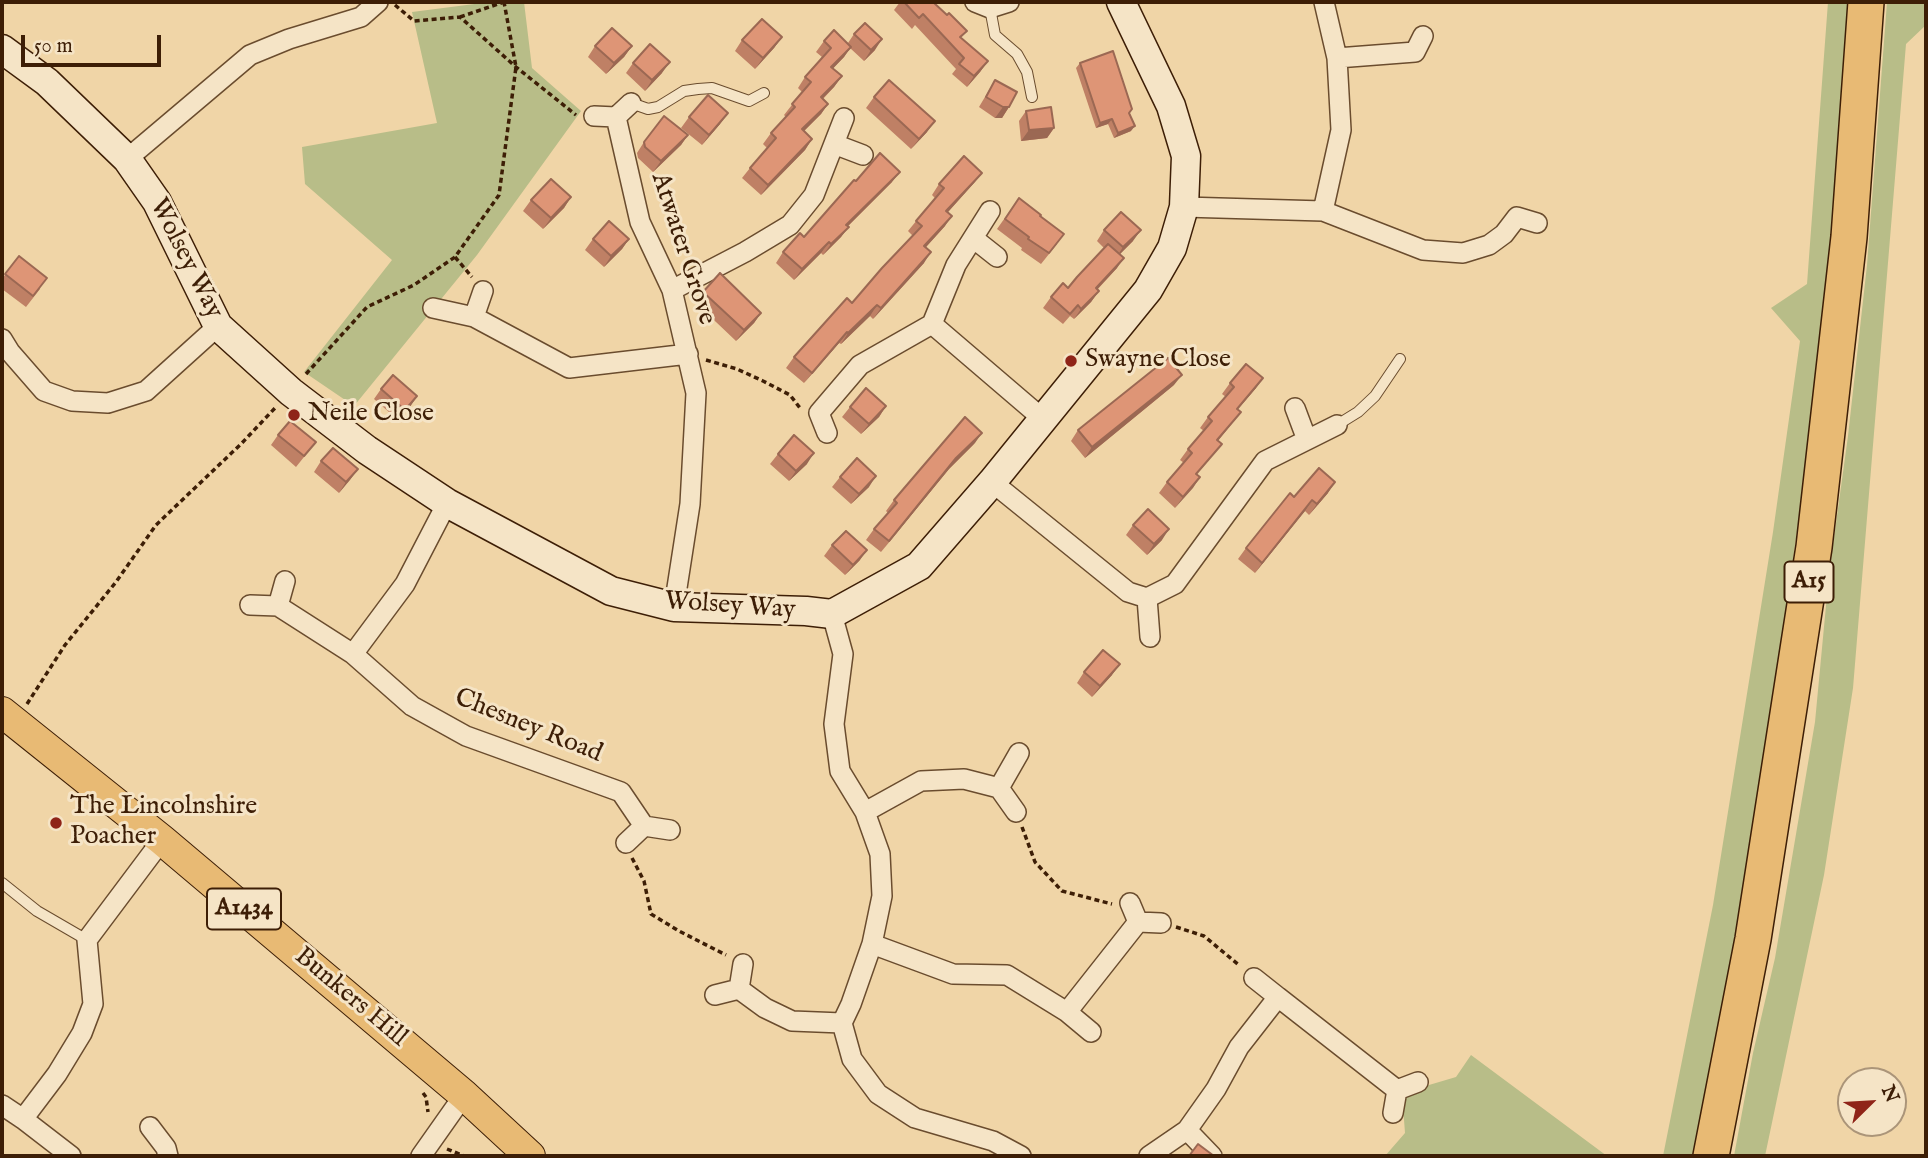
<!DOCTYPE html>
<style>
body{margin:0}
#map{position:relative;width:1928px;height:1158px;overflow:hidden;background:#f0d5a7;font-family:"IM FELL English",serif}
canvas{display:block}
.frame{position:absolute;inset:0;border:4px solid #3d1e06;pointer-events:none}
.north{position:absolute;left:1837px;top:1067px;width:70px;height:70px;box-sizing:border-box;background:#f5e4c6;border:2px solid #ab9579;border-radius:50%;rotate:66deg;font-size:19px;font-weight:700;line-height:28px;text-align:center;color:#3d1e06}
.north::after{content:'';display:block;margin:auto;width:24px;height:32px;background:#8f2418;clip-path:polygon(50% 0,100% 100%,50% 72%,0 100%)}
.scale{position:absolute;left:21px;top:35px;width:140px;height:32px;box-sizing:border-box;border:4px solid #3d1e06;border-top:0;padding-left:9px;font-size:21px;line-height:24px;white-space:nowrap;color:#3d1e06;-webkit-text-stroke:5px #f5e4c6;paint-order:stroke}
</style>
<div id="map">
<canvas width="1928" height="1158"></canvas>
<div class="frame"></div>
<div class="north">N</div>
<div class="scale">50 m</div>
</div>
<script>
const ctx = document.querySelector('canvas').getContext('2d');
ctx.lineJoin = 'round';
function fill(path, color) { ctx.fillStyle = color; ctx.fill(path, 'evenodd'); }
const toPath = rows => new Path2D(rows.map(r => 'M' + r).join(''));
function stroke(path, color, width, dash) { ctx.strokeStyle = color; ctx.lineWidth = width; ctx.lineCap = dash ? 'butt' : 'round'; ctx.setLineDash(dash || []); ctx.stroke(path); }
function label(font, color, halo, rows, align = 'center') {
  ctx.font = font + ' "IM FELL English",serif'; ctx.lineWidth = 6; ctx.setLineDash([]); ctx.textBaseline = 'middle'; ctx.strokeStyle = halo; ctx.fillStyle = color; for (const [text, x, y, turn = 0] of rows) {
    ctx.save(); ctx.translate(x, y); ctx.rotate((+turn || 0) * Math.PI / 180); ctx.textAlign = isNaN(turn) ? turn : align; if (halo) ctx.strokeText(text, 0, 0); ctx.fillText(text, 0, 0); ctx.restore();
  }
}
const green = toPath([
 [490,2,524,2,532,68,581,111,477,255,354,406,304,372,392,260,305,184,302,147,437,123,412,12],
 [1828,2,1848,2,1838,197,1811,433,1757,812,1718,1036,1692,1156,1663,1156,1713,905,1773,532,1800,341,1771,308,1807,284],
 [1887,2,1926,2,1926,25,1906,44,1853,688,1824,875,1765,1156,1734,1156,1753,1053,1775,958,1815,722,1829,574,1848,436,1867,265],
 [1471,1055,1607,1156,1385,1156,1405,1133,1402,1093,1456,1077]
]);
const path = toPath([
 [395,5,414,21,460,17,516,67,576,115],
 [460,17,504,2],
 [455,257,472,277],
 [706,360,737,369,763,381,790,395,800,408],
 [306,374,367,307,414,285,455,257,499,195,516,67,504,2],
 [27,704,65,645,116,582,156,525,241,444,275,408],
 [1022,827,1035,862,1062,891,1112,904],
 [632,858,644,881,651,914,679,931,726,955],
 [1176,927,1204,936,1240,966],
 [423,1093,426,1097,428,1112],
 [447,1149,464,1156]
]);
const lane = toPath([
 [990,8,995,35,1017,54,1027,72,1032,97],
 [631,103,648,109,658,107,684,91,698,89,712,88,749,101,764,93],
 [1337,425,1358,412,1375,396,1400,359],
 [2,883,37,911,87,940]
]);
const street = toPath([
 [975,2,990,8,1009,2],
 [1337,58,1415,52,1423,36],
 [594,116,616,117,640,222,672,290,696,393,690,504,674,607],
 [616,117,631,103],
 [834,144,863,155],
 [127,159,250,55,289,39,361,17,378,2],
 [1184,207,1323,211,1423,250,1463,253,1489,245,1504,234,1517,217,1537,223],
 [1323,211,1341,130,1337,58,1324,2],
 [973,238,997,257],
 [672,290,745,252,790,225,814,195,844,118],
 [433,308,474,317,569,368,688,354],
 [474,317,483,291],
 [932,324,956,265,990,211],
 [2,339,10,352,44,391,72,401,108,403,146,391,218,326],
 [1295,408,1307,440],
 [827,433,819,413,860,365,932,324,1043,419],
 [992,482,1128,592,1147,598,1175,584,1265,461,1337,425],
 [447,503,405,584,353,654,412,706,466,736,621,792,644,826,626,843],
 [1147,598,1150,637],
 [250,605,278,606,353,654],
 [278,606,285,581],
 [832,614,843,654,834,724,840,771,865,812,880,854,882,896,872,944,851,1004,842,1023,852,1059,878,1094,915,1118,993,1141,1021,1156],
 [999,788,1016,812],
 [865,812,921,781,964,779,999,788,1019,753],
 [644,826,670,830],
 [1130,903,1138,922],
 [872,944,953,974,1007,975,1067,1012,1138,922,1161,923],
 [743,964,739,989,765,1008,792,1021,842,1023],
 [1254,978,1278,997],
 [715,995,739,989],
 [1067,1012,1091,1032],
 [2,1105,23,1119,71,1156],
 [1393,1113,1397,1090],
 [23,1119,57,1074,82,1033,93,1004,87,940,162,840],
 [150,1127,166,1148,168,1156],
 [1187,1130,1212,1156],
 [421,1156,464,1095],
 [1149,1156,1187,1130,1216,1089,1239,1047,1278,997,1397,1090,1418,1082]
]);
const secondary = toPath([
 [2,49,47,82,127,159,157,202,218,326,291,392,367,450,447,503,611,591,674,607,806,611,832,614,919,566,992,482,1148,290,1172,248,1184,207,1186,156,1171,106,1121,2]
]);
const primary = toPath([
 [2,712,162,840,464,1095,530,1156]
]);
const highway = toPath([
 [1711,1156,1753,939,1814,547,1849,237,1866,2]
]);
const wall = toPath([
 [900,2,933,2,947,15,967,31,961,38,988,61,980,72,967,87,952,74,956,69,915,25,912,29,894,10],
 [854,34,875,50,864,61,850,48,844,57,833,68,842,76,834,87,823,99,828,104,821,114,804,131,812,139,805,150,761,195,742,178,750,168,767,148,763,144,771,133,786,117,784,115,802,92,798,88,805,77,822,57,816,52,824,41,848,43],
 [782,37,774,48,755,69,735,51,742,40],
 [595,46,632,46,624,57,606,74,588,57],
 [633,63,662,73,645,91,626,73],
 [1080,63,1129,113,1131,131,1114,138,1108,124,1096,128,1076,68],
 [995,80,1009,107,1002,118,995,118,979,107],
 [874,97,927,132,911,149,866,108],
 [1026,111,1054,128,1047,138,1021,141,1019,121],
 [689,117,720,124,702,145,681,128],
 [688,135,681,145,653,172,638,158,637,153,644,142],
 [982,173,974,183,948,212,945,226,926,247,924,263,873,319,870,316,841,344,839,343,804,383,786,368,794,357,852,303,913,236,908,231,935,198,932,195,939,184],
 [856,181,892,182,848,226,841,237,823,255,821,253,794,280,776,263,783,252,804,237],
 [571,197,564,208,543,229,523,211,531,200],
 [1019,198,1040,216,1057,244,1041,264,1021,250,1022,248,997,229],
 [1104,230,1133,241,1120,254,1117,268,1097,290,1099,291,1091,302,1074,319,1070,316,1063,324,1043,308,1051,297,1068,288,1104,248,1097,241],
 [593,239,629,239,622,249,604,267,585,250],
 [19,256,40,289,26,307,2,289,2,279],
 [703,292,761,313,754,323,736,341,696,303],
 [1230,383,1256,388,1238,409,1233,422,1218,441,1222,444,1197,474,1200,477,1175,508,1159,493,1167,482,1184,463,1180,460,1188,449,1204,431,1200,428,1208,417,1226,397,1222,394],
 [1174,385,1085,458,1071,441,1078,430],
 [381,389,417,396,398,420,374,399],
 [886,406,879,417,861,434,842,417,850,407],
 [278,435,316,442,296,467,271,445],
 [975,443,949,469,881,552,866,540,874,529,888,513,886,511,894,500],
 [778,454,807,464,789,481,770,464],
 [321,461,358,469,339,493,314,472],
 [840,477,869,487,851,504,832,487],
 [1328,493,1309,515,1305,511,1255,573,1238,559,1246,548,1294,497],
 [1133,525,1162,540,1147,555,1126,535],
 [832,545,860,560,845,575,824,556],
 [1084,672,1112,675,1092,697,1077,683]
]);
const shadedWall = toPath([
 [782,37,774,48,755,69,763,58],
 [882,39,875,50,864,61,871,50],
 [632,46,624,57,606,74,614,63],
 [851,47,844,57,824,78,831,67],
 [988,61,980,72,967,87,974,76],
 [670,62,662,73,645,91,652,80],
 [842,76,834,87,813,108,821,97],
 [828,104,821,114,795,140,802,129],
 [1003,107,1009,107,1002,118,995,118],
 [728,113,720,124,702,145,709,135],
 [1112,119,1108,124,1096,128,1100,123],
 [935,121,927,132,911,149,919,139],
 [1135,126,1131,131,1114,138,1118,133],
 [1054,128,1047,138,1021,141,1029,130],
 [688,135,681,145,653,172,661,161],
 [812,139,805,150,761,195,768,185],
 [900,172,892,182,839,235,846,225],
 [982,173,974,183,939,222,946,211],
 [571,197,564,208,543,229,551,218],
 [952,216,945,226,917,257,924,246],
 [849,227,841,237,823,255,831,244],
 [1141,230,1133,241,1116,258,1123,247],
 [629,239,622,249,604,267,611,256],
 [829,242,821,253,794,280,802,269],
 [931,252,924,263,873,319,881,308],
 [1124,258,1117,268,1088,299,1096,288],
 [1099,291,1091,302,1074,319,1081,309],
 [877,305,870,316,841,344,848,333],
 [761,313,754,323,736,341,744,330],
 [847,332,839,343,804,383,812,373],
 [1182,375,1174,385,1085,458,1092,447],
 [1263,378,1256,388,1229,419,1237,409],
 [417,396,410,407,398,420,405,410],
 [886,406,879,417,861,434,869,424],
 [1241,412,1233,422,1209,451,1217,440],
 [982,433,975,443,949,469,881,552,956,458],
 [814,453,807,464,789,481,796,471],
 [358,469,350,480,339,493,346,482],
 [876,476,869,487,851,504,859,494],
 [1200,477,1193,488,1175,508,1183,497],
 [1335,482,1328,493,1309,515,1317,504],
 [1312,500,1305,511,1255,573,1262,563],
 [1169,529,1162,540,1147,555,1154,544],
 [867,550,860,560,845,575,853,565],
 [1120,664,1112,675,1092,697,1100,686]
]);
const building = toPath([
 [904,2,933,2,947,15,949,13,967,31,960,37,988,61,974,76,959,64,964,58,923,14,919,18,904,2],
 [762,19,782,37,763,58,742,40,762,19],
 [865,23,882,39,871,50,854,34,865,23],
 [612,28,632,46,614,63,595,46,612,28],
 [834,30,851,47,831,67,842,76,821,97,828,104,802,129,812,139,768,185,750,168,776,138,771,133,795,107,792,104,811,82,805,77,831,48,824,41,834,30],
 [650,44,670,62,652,80,633,63,650,44],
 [1113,51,1132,109,1129,113,1135,126,1118,133,1112,119,1100,123,1080,63,1113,51],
 [889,80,935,121,919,139,874,97,889,80],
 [995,80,1017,92,1009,107,1003,107,986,97,995,80],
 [708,95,728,113,709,135,689,117,708,95],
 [1051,107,1054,128,1029,130,1026,111,1051,107],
 [664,116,688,135,661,161,645,147,644,142,664,116],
 [880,153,900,172,846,225,849,227,831,244,829,242,802,269,783,252,800,233,804,237,854,180,856,181,880,153],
 [964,156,982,173,946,211,952,216,924,246,931,252,881,308,877,305,848,333,847,332,812,373,794,357,847,298,852,303,882,268,922,226,916,221,944,188,939,184,964,156],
 [551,179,571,197,551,218,531,200,551,179],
 [1019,198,1041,215,1040,216,1064,234,1049,253,1028,239,1029,237,1005,219,1019,198],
 [1121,212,1141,230,1123,247,1104,230,1121,212],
 [609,221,629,239,611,256,593,239,609,221],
 [1108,244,1124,258,1096,288,1099,291,1081,309,1078,305,1070,314,1051,297,1063,283,1068,288,1077,277,1108,244],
 [19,256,47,278,33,296,5,274,19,256],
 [720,273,761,313,744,330,703,292,720,273],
 [1168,358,1182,375,1092,447,1078,430,1168,358],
 [1246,364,1263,378,1237,409,1241,412,1217,440,1222,444,1196,474,1200,477,1183,497,1167,482,1192,453,1188,449,1212,421,1208,417,1234,387,1230,383,1246,364],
 [393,375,417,396,405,410,381,389,393,375],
 [866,388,886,406,869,424,850,407,866,388],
 [965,417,982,433,956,458,889,541,874,529,897,503,894,500,965,417],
 [290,421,316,442,304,456,278,435,290,421],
 [794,435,814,453,796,471,778,454,794,435],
 [333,448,358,469,346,482,321,461,333,448],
 [857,458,876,476,859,494,840,477,857,458],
 [1319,468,1335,482,1317,504,1312,500,1262,563,1246,548,1290,493,1294,497,1319,468],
 [1148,509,1169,529,1154,544,1133,525,1148,509],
 [846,531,867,550,853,565,832,545,846,531],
 [1103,650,1120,664,1100,686,1084,672,1103,650],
 [1198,1144,1214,1156,1189,1156,1198,1144]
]);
const markers = [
 [1071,361,7,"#8f2418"],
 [294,415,7,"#8f2418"],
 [56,823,7,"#8f2418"]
];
const shields = [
 [1809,582,49],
 [244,909,74]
];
const shieldNames = [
 ["A15",1809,582],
 ["A1434",244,909]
];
const streetNames = [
 ["Atwater Grove",682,249,72],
 ["Wolsey Way",185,259,63],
 ["Wolsey Way",730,607,4],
 ["Chesney Road",528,727,22],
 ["Bunkers Hill",350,998,40]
];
const poiNames = [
 ["Swayne Close",1085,361],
 ["Neile Close",308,415],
 ["The Lincolnshire",70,808],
 ["Poacher",70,838]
];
fill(green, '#b8bd88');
stroke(lane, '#6a4c2e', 12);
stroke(street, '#6a4c2e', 22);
stroke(secondary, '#3d1e06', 31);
stroke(primary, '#3d1e06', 32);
stroke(highway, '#3d1e06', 38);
stroke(path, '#3d1e06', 3.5, [5, 3.5]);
stroke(lane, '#f5e4c6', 10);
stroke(street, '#f5e4c6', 19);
stroke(secondary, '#f5e4c6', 28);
stroke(primary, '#e8ba74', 30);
stroke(highway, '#e8ba74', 35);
fill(wall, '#bf8065');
fill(shadedWall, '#9b6853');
fill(building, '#de9576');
stroke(building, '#9b6853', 2);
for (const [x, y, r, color] of markers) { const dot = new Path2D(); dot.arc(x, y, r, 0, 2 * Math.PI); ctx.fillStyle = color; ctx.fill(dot); stroke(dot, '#f5e4c6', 2.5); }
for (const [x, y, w] of shields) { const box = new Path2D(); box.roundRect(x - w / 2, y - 20.5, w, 41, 5); ctx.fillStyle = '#f5e4c6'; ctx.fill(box); stroke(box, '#3d1e06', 2); }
label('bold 24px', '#3d1e06', null, shieldNames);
label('26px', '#3d1e06', '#f5e4c6', streetNames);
label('26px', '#3d1e06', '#f5e4c6', poiNames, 'left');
</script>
